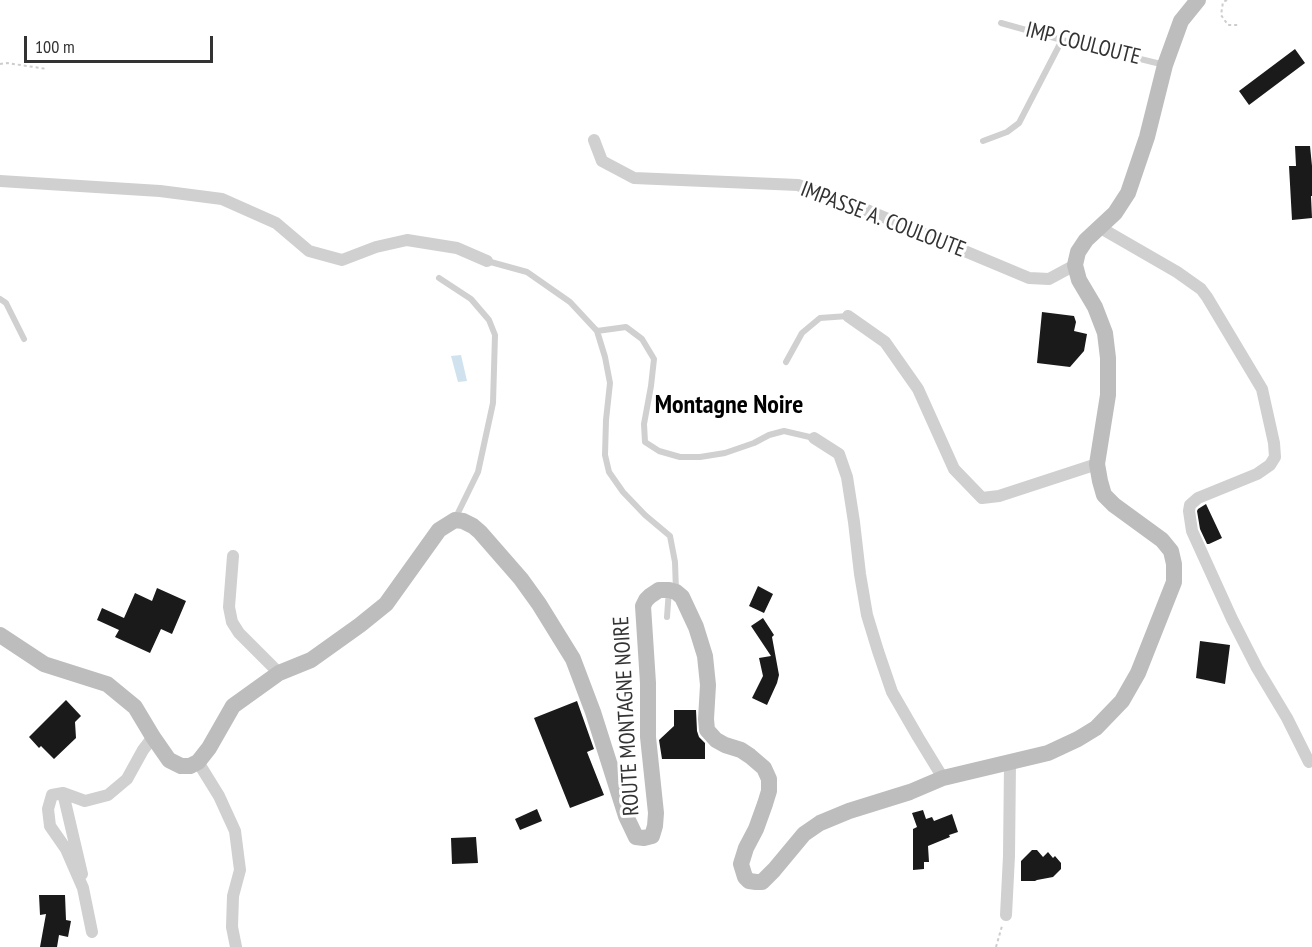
<!DOCTYPE html>
<style>
body{margin:0}
#map{position:relative;width:1312px;height:947px;overflow:hidden;background:#fff;font-family:"PT Sans Narrow",sans-serif}
canvas{display:block}
.scale{position:absolute;left:24px;top:36px;width:189px;height:27px;box-sizing:border-box;border:3px solid #333;border-top:0;padding-left:8px;font-size:18px;line-height:21px;white-space:nowrap;color:#333;-webkit-text-stroke:4px #fff;paint-order:stroke}
</style>
<div id="map">
<canvas width="1312" height="947"></canvas>
<div class="scale">100 m</div>
</div>
<script>
const ctx = document.querySelector('canvas').getContext('2d');
ctx.lineJoin = 'round';
function fill(path, color) { ctx.fillStyle = color; ctx.fill(path, 'evenodd'); }
const toPath = rows => new Path2D(rows.map(r => 'M' + r).join(''));
function stroke(path, color, width, dash) { ctx.strokeStyle = color; ctx.lineWidth = width; ctx.lineCap = dash ? 'butt' : 'round'; ctx.setLineDash(dash || []); ctx.stroke(path); }
function label(font, color, halo, rows, align = 'center') {
  ctx.font = font + ' "PT Sans Narrow",sans-serif'; ctx.lineWidth = 6; ctx.setLineDash([]); ctx.textBaseline = 'middle'; ctx.strokeStyle = halo; ctx.fillStyle = color; for (const [text, x, y, turn = 0] of rows) {
    ctx.save(); ctx.translate(x, y); ctx.rotate((+turn || 0) * Math.PI / 180); ctx.textAlign = isNaN(turn) ? turn : align; if (halo) ctx.strokeText(text, 0, 0); ctx.fillText(text, 0, 0); ctx.restore();
  }
}
const water = toPath([
 [461,355,467,381,458,382,451,356]
]);
const building = toPath([
 [1295,49,1305,63,1249,105,1239,91],
 [1295,146,1310,146,1312,166,1312,196,1311,196,1312,218,1292,220,1289,166,1296,166],
 [1042,312,1074,316,1076,322,1074,331,1087,334,1084,351,1070,367,1037,363],
 [1206,504,1222,538,1209,544,1207,544,1200,529,1197,511,1198,509],
 [758,586,773,594,764,613,749,606],
 [157,588,186,601,172,634,161,629,150,653,115,637,119,630,97,620,102,608,124,618,135,593,152,601],
 [763,618,774,635,772,637,779,675,777,683,767,705,752,698,763,676,759,658,771,656,751,626],
 [1200,641,1230,645,1225,684,1196,678],
 [66,700,81,716,75,722,76,738,54,759,41,746,39,748,29,737],
 [577,701,594,749,587,752,604,795,570,808,534,718],
 [674,710,696,710,697,731,699,737,705,743,705,759,662,759,659,740,674,726],
 [537,809,542,821,520,830,515,819],
 [923,810,926,819,932,817,934,821,952,814,958,832,949,835,950,837,928,846,929,862,924,862,924,869,913,870,913,829,917,827,912,813],
 [476,837,478,863,452,864,451,838],
 [1032,850,1037,850,1043,857,1048,852,1053,858,1055,856,1061,863,1061,869,1053,877,1037,880,1035,881,1021,881,1021,861],
 [39,895,65,895,66,920,71,921,68,937,59,935,57,947,40,947,46,914,40,915]
]);
const path = toPath([
 [1227,0,1223,2,1221,15,1228,25,1239,25],
 [0,64,7,63,47,69],
 [996,947,1002,926]
]);
const lane = toPath([
 [1001,23,1062,40,1165,65],
 [983,141,1007,132,1019,123,1062,40],
 [487,261,527,272,570,302,597,331,605,357,610,383,606,420,605,455,609,472,623,492,645,515,670,536,675,562,676,591],
 [439,278,471,299,489,320,495,335,493,403,478,472,455,519],
 [0,299,6,303,24,339],
 [597,331,626,327,642,339,654,359,651,386,644,424,645,442,659,451,680,457,700,457,725,453,754,443,769,435,784,431,814,438],
 [786,362,802,333,820,318,848,316],
 [667,617,669,590]
]);
const street = toPath([
 [594,140,602,161,634,178,798,185,869,211,1029,278,1049,279,1075,265],
 [0,181,160,191,222,199,276,223,309,251,342,260,376,247,407,240,457,248,487,261],
 [1099,227,1177,272,1201,289,1207,297,1262,389,1274,443,1275,457,1270,465,1257,474,1198,498,1190,505,1189,511,1192,531,1232,619,1257,668,1287,718,1309,762],
 [848,316,885,342,918,389,954,469,982,498,999,496,1097,464],
 [814,438,839,454,847,477,854,522,860,574,867,615,878,651,892,692,918,737,943,778],
 [233,556,229,607,232,622,239,633,279,673],
 [198,762,219,796,235,831,240,870,233,896,232,927,236,947],
 [63,793,82,874],
 [1006,915,1009,856,1010,763],
 [92,932,83,888,66,849,50,826,48,809,52,795,63,793,85,801,108,795,127,779,143,750,153,737]
]);
const secondary = toPath([
 [0,635,44,664,107,684,135,707,153,737,169,760,181,766,190,766,198,762,209,748,233,706,279,673,311,660,360,625,386,604,439,530,455,520,463,521,473,526,480,532,521,579,539,604,573,659,593,712,626,816,636,837,644,838,652,836,655,826,656,813,648,737,648,683,643,606,646,600,650,596,659,590,669,590,676,592,682,597,696,627,705,656,708,685,706,719,707,730,716,740,725,745,741,750,750,756,764,768,769,779,769,791,765,804,756,829,746,848,741,864,745,877,749,881,756,882,762,882,774,870,804,834,820,823,849,811,910,792,943,778,1048,753,1078,739,1096,728,1122,701,1138,673,1174,582,1174,564,1171,551,1162,540,1114,505,1104,495,1100,481,1097,464,1108,395,1108,358,1105,333,1095,307,1079,280,1075,265,1078,252,1086,240,1115,213,1128,193,1147,137,1165,65,1181,21,1198,0]
]);
const streetNames = [
 ["IMP COULOUTE",1083,44,14],
 ["IMPASSE A. COULOUTE",883,220,21],
 ["ROUTE MONTAGNE NOIRE",627,716,-93]
];
const quarterNames = [
 ["Montagne Noire",729,406]
];
fill(water, '#cfe2ee');
fill(building, '#1a1a1a');
stroke(path, '#cdcdcd', 2, [3, 3]);
stroke(lane, '#d0d0d0', 6);
stroke(street, '#d0d0d0', 12);
stroke(secondary, '#bdbdbd', 16);
label('22px', '#333', '#fff', streetNames);
label('bold 26px', '#000', '#fff', quarterNames);
</script>
